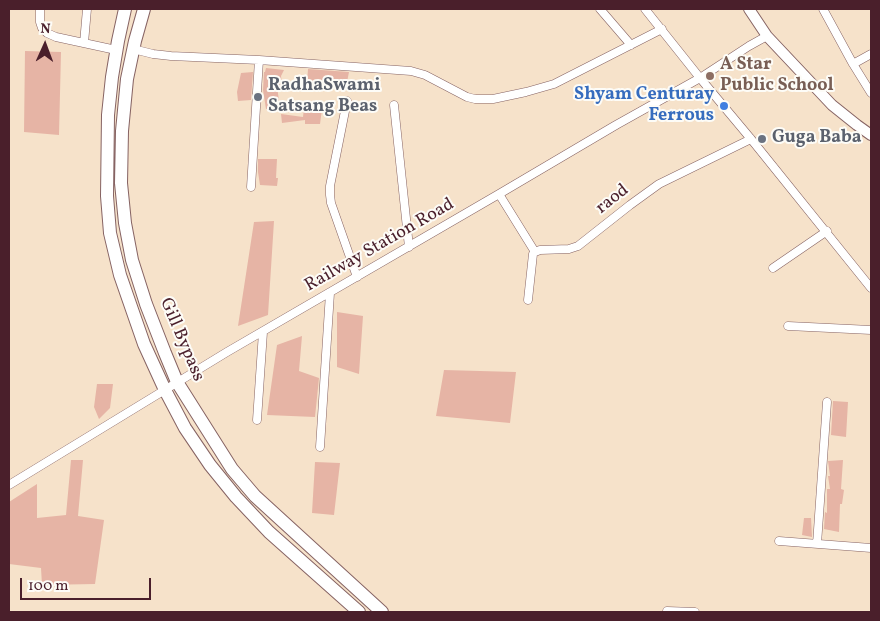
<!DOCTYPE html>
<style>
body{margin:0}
#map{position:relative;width:880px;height:621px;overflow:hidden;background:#f6e2ca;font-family:Vollkorn,serif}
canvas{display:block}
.frame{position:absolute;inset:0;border:10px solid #4a1f2b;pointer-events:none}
.north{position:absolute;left:20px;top:20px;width:50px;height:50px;-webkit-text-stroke:4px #fdfcf7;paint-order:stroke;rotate:2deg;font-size:14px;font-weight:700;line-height:20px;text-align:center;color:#4a1f2b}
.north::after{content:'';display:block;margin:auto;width:18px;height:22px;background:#4a1f2b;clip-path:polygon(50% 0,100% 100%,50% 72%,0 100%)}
.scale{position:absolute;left:20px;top:578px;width:131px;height:22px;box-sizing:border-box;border:2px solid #4a1f2b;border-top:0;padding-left:6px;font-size:15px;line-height:18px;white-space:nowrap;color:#4a1f2b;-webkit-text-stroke:4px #fdfcf7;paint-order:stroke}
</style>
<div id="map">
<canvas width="880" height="621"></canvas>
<div class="frame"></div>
<div class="north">N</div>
<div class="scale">100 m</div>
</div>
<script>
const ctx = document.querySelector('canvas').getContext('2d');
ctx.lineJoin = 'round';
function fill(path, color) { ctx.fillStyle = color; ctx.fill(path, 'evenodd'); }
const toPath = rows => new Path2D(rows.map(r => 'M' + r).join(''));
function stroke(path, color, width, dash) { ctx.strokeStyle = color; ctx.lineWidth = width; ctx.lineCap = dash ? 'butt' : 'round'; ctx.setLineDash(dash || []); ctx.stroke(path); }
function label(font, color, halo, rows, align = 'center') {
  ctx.font = font + ' Vollkorn,serif'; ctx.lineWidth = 4; ctx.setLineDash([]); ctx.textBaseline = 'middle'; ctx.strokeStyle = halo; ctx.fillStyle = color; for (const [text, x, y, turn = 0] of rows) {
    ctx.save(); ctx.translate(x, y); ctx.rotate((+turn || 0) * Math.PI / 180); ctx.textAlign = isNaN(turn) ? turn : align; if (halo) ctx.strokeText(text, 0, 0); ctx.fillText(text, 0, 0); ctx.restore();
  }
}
const building = toPath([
 [25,51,61,52,59,135,24,132],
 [266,68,284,70,281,76,282,85,277,86,279,101,278,109,266,109,263,90,264,72,265,72],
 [308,69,349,72,346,87,307,84],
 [253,72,251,100,238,101,237,92,241,73],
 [304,108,322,109,320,124,305,124,305,120,282,123,281,114,303,117],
 [258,159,277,159,276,178,278,178,277,186,260,185,258,172],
 [274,221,268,315,238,326,254,222],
 [337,312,363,316,359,374,337,367],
 [302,336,299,371,319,378,315,417,267,415,277,345],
 [444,370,516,372,510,423,436,416],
 [97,384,113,384,110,408,99,419,94,407],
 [833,401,848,402,846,437,831,435],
 [71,460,83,460,78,516,104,520,95,584,42,585,41,568,9,564,9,502,37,484,37,518,66,515],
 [843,460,841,489,844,490,842,504,840,504,839,532,824,529,825,512,827,513,827,489,830,489,828,476,830,476,828,461],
 [315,462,340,463,334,515,312,513],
 [804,518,811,518,812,537,802,535]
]);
const minor = toPath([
 [40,9,40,22,42,28,47,33,56,37,116,50],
 [600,9,631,45],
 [645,9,700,78,751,139,871,288],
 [823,9,853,64,871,93],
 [84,43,87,9],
 [133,49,153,54,171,56,259,60,411,71,425,75,467,97,475,99,493,99,526,92,554,84,662,29],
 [853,64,871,54],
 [347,101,330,186,330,195,331,203,357,277],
 [394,105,409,247],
 [251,187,259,60],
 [499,194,535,252],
 [773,268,827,231],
 [528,300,533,254,535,252,540,250,569,249,578,246,630,205,659,184,751,139],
 [788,326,871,330],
 [257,420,263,332],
 [320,447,330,293],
 [9,485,227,352,499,194,616,125,700,78,749,46,767,36],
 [779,541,871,548],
 [817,544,827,402],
 [667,611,695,612]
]);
const tertiary = toPath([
 [749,9,767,36,832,105,857,125,871,135]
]);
const primary = toPath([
 [125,9,118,41,112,77,108,115,107,196,110,233,120,275,144,344,165,390,185,428,210,465,236,497,269,532,359,612],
 [144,9,135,41,127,79,122,131,121,183,125,223,132,260,146,304,165,353,177,382,232,469,255,496,382,612]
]);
const markers = [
 [710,76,5,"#8d6e63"],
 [258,97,5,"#6b7280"],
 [724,106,5,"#3f7fe0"],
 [762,139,5,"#6b7280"]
];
const educationNames = [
 ["A Star",720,66],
 ["Public School",720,87]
];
const worshipNames = [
 ["RadhaSwami",268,87],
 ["Satsang Beas",268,108],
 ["Guga Baba",772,139]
];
const shopNames = [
 ["Shyam Centuray",714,96],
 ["Ferrous",714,117]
];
const streetNames = [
 ["raod",613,200,-38],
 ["Railway Station Road",380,246,-30],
 ["Gill Bypass",181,340,67]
];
fill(building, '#e6b4a5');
stroke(minor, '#866363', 9);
stroke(tertiary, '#866363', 12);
stroke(primary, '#866363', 14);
stroke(minor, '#fff', 8);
stroke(tertiary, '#fff', 10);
stroke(primary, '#fff', 12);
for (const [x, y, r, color] of markers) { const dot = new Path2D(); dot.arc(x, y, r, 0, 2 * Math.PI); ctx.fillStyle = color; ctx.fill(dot); stroke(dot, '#fdfcf7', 2); }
label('bold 18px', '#785e54', '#fdfcf7', educationNames, 'left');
label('bold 18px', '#5b616d', '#fdfcf7', worshipNames, 'left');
label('bold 18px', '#366cbe', '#fdfcf7', shopNames, 'right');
label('18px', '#4a1f2b', '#fdfcf7', streetNames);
</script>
